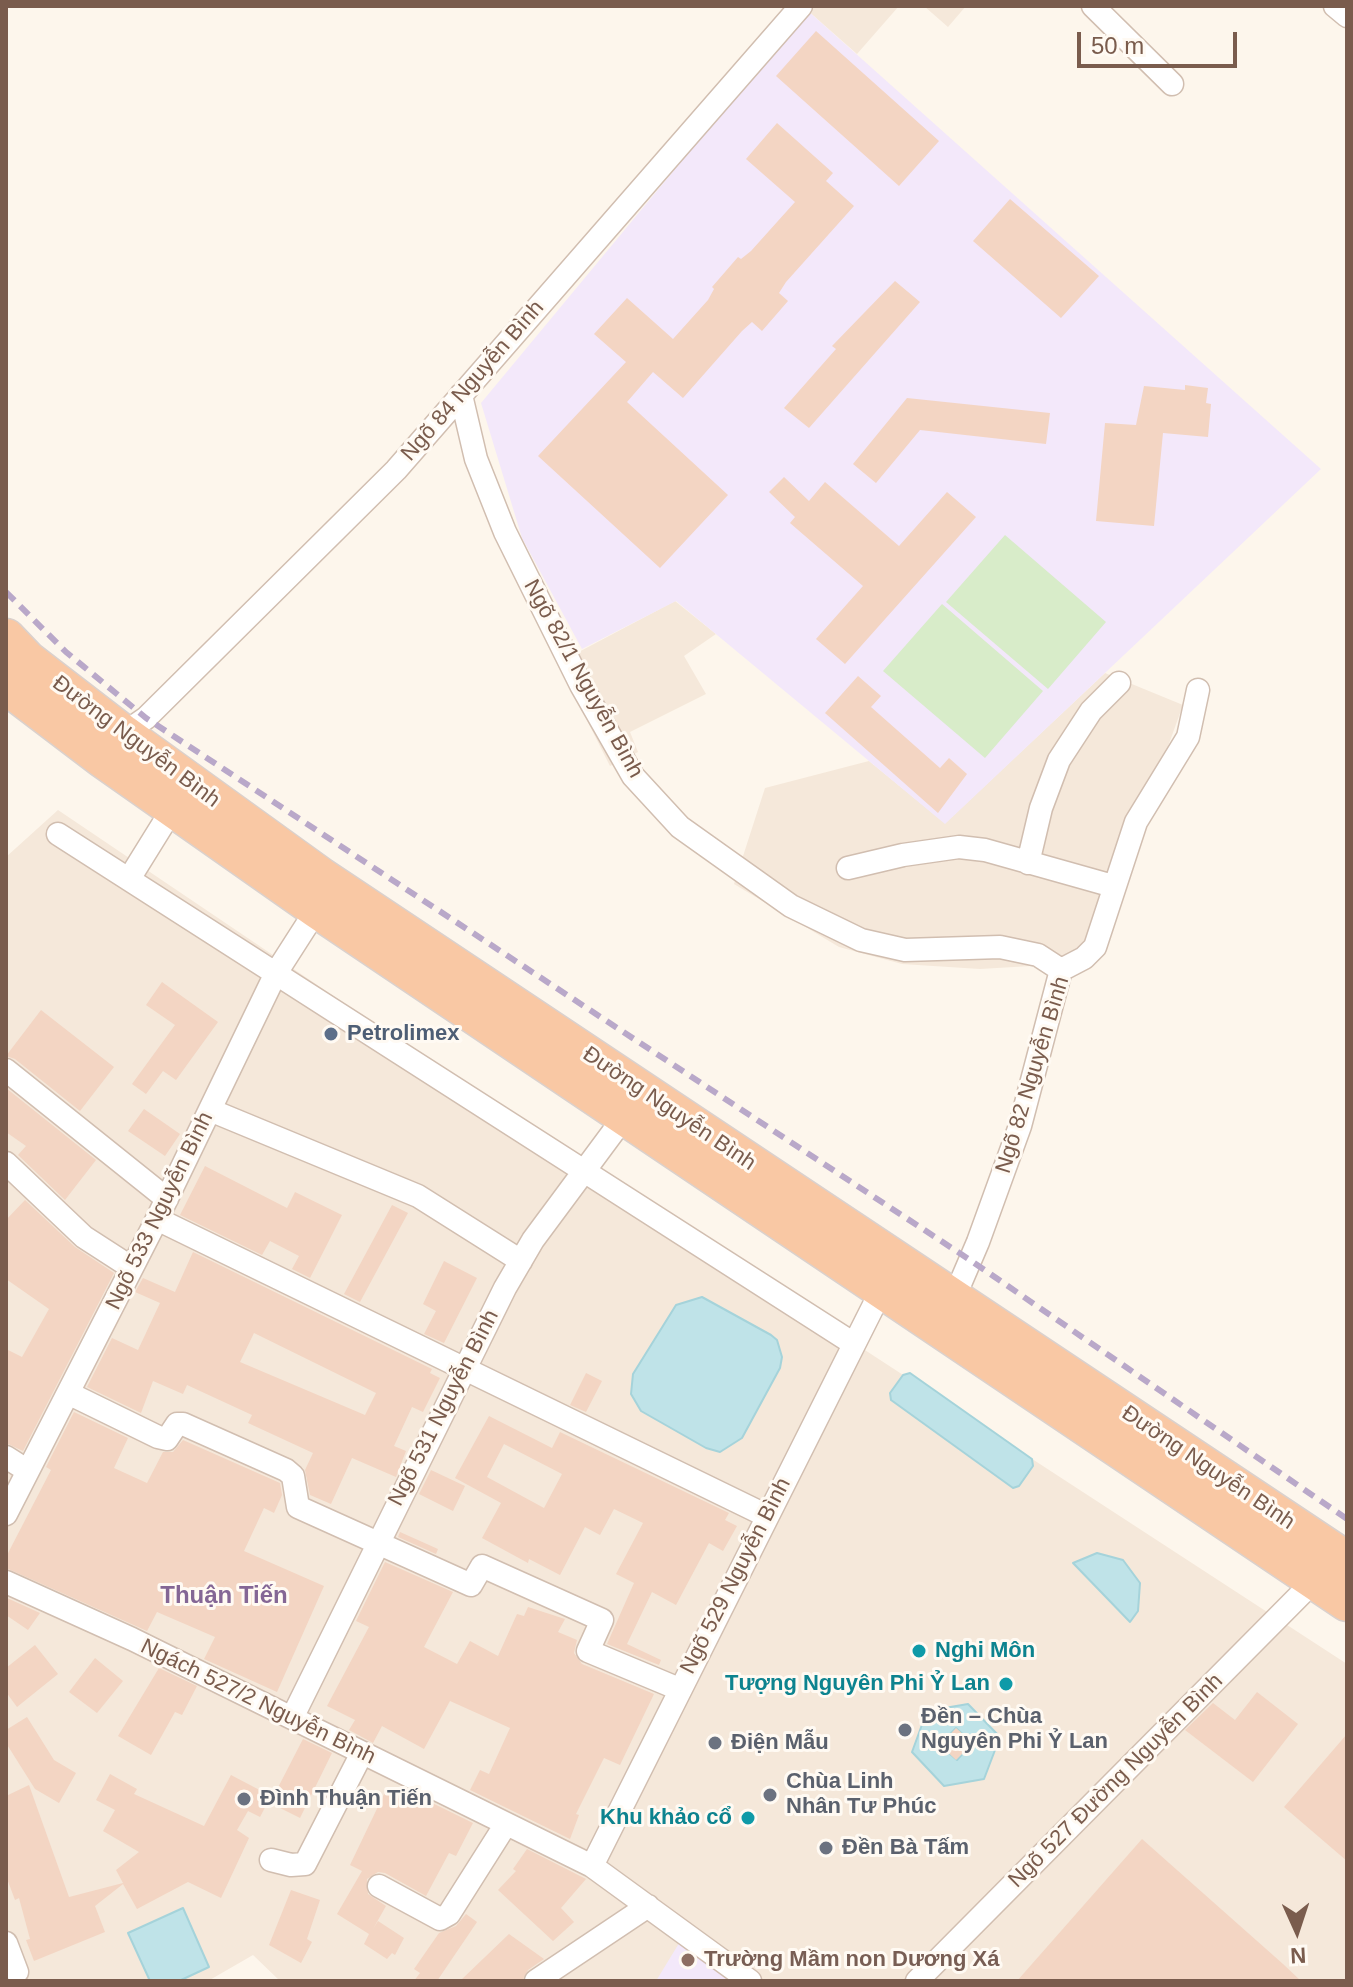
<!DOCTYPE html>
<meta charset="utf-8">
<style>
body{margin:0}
#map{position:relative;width:1353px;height:1987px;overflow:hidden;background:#fdf6ec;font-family:Helvetica,sans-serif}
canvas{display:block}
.frame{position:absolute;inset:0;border:8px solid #7a5c4d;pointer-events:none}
.north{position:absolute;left:1257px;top:1891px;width:80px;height:80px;-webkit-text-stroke:6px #fffaf3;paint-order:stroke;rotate:177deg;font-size:22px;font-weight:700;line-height:32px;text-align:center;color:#7a5c4d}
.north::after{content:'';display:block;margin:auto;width:28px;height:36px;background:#7a5c4d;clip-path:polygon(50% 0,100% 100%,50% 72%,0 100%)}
.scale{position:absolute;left:1077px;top:32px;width:160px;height:36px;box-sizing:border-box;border:4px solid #7a5c4d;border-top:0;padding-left:10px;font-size:24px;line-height:28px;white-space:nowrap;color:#7a5c4d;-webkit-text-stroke:6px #fffaf3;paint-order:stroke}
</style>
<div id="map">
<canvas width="1353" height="1987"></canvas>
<div class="frame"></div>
<div class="north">N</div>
<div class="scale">50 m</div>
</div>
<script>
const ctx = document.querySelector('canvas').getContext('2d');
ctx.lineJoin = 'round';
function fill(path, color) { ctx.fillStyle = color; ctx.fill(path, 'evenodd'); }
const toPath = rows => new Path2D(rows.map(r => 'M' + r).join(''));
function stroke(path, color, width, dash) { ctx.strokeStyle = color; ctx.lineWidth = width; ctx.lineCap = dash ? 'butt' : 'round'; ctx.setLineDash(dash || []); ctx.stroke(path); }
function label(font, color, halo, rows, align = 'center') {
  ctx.font = font + ' Helvetica,sans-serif'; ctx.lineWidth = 6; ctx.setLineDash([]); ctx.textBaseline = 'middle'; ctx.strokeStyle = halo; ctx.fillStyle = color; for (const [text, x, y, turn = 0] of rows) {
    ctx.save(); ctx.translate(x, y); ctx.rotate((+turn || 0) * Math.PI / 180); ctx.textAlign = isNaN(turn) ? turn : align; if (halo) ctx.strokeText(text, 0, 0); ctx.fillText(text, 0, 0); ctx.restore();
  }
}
const residential = toPath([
 [811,6,899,6,857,54,807,10],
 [924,6,966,6,948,27],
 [675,601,716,634,684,656,706,694,630,732,638,752,610,766,558,663],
 [1105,673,1183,705,1098,939,1048,965,980,969,902,964,839,947,734,884,765,788,869,761,945,823],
 [58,810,679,1229,1347,1664,1347,1981,280,1981,253,1955,208,1981,6,1981,6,857]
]);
const education = toPath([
 [807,10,1321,469,945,824,676,601,582,649,522,538,481,403],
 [681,1940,733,1981,656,1981]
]);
const green = toPath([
 [1005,535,1106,622,1048,689,946,602],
 [942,604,1043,691,985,758,883,671]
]);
const water = toPath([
 [702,1297,771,1335,777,1340,782,1357,780,1368,742,1438,720,1452,706,1448,641,1411,631,1394,633,1374,676,1305,702,1297],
 [910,1373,1032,1459,1033,1466,1019,1486,1013,1488,891,1400,890,1393,903,1375,910,1373],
 [1097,1553,1123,1560,1140,1583,1138,1611,1130,1622,1073,1563,1097,1553],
 [968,1704,1000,1737,984,1779,944,1786,912,1752,927,1711,968,1704],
 [956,1728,972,1743,957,1760,940,1745,956,1728],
 [183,1908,209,1967,179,1981,150,1981,128,1933,183,1908]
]);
const building = toPath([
 [816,31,939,141,899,186,776,76],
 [777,123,833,173,826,181,854,206,786,282,779,293,788,301,762,331,752,322,742,331,683,398,653,372,627,402,728,495,660,568,538,456,626,362,594,334,627,298,673,339,708,300,714,289,712,287,738,257,741,259,751,251,795,202,746,159],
 [1010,199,1099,276,1061,318,973,241],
 [895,281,920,302,809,428,784,408,836,349,832,346],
 [1185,385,1208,388,1206,403,1211,404,1208,437,1163,433,1154,526,1096,521,1105,423,1136,425,1144,386,1185,390],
 [907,398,1050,413,1046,444,920,430,876,483,853,464],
 [784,477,809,501,825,482,899,546,947,492,976,517,845,664,816,639,863,586,790,523,795,517,769,492],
 [858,676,881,696,871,707,940,768,949,758,967,774,938,813,825,713],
 [162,982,218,1022,176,1080,163,1071,146,1094,132,1084,175,1025,146,1005],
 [41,1010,114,1067,80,1111,15,1059,6,1056],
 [6,1088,96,1160,65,1200,18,1155,26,1146,6,1132],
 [144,1109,180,1134,165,1156,128,1131],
 [205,1166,287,1208,295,1192,342,1215,310,1278,292,1269,299,1256,270,1241,262,1255,180,1215],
 [25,1200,75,1247,114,1273,23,1451,6,1443,6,1349,22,1357,49,1309,6,1279,6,1220],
 [392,1205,408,1213,360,1302,344,1294],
 [193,1252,432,1369,430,1373,440,1378,423,1412,412,1407,394,1446,406,1451,396,1477,352,1458,331,1504,310,1495,305,1470,313,1453,248,1423,252,1415,187,1385,183,1394,153,1381,141,1413,87,1387,112,1338,138,1350,160,1303,135,1292,143,1278,175,1292],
 [254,1333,376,1393,365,1415,240,1362],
 [444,1261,477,1278,444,1343,424,1334,436,1311,423,1304],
 [586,1373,602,1381,586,1412,570,1405],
 [74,1412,128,1438,114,1468,147,1483,163,1452,173,1452,183,1440,280,1483,282,1495,274,1513,264,1508,244,1551,324,1586,277,1692,204,1659,215,1637,157,1612,147,1631,6,1568,6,1557,51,1470,46,1467],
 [489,1416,552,1448,560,1432,729,1513,725,1520,737,1526,723,1551,709,1543,676,1605,652,1592,627,1644,661,1660,659,1665,607,1644,634,1583,616,1574,643,1523,614,1509,600,1535,585,1527,560,1575,529,1559,528,1563,482,1538,501,1503,455,1478],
 [504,1444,562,1474,544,1508,487,1477],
 [431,1470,465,1486,453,1511,419,1494],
 [400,1532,438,1549,436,1554,398,1537],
 [385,1562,453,1592,424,1647,457,1664,470,1641,498,1656,517,1614,524,1616,528,1607,565,1619,558,1632,577,1640,574,1653,582,1664,654,1694,620,1765,604,1758,576,1814,579,1815,570,1839,470,1790,480,1770,489,1774,510,1728,450,1701,424,1749,382,1726,373,1743,349,1730,355,1720,327,1706,369,1627,356,1621],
 [7,1598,40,1613,28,1630,6,1615],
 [35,1645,58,1674,17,1707,6,1692,6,1668],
 [95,1658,123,1681,97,1713,69,1692],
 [159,1668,197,1686,182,1715,175,1712,151,1755,118,1736],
 [1257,1692,1298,1724,1253,1782,1185,1730,1213,1703,1235,1720],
 [27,1717,54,1760,76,1773,59,1803,35,1789,6,1743,6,1730],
 [956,1728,973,1743,956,1760,940,1745],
 [1347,1734,1347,1861,1284,1807],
 [303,1739,332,1753,300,1818,270,1803],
 [110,1774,137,1789,134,1794,204,1826,231,1775,271,1796,260,1817,248,1811,237,1830,249,1838,221,1898,188,1882,137,1909,123,1884,95,1906,105,1932,34,1961,26,1940,30,1939,19,1898,15,1900,6,1876,6,1796,29,1785,69,1897,123,1883,116,1870,139,1852,103,1831,115,1810,96,1800],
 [385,1792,413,1805,418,1796,473,1823,456,1856,449,1853,426,1896,385,1873,378,1872,367,1879,368,1894,386,1906,373,1929,378,1921,404,1938,395,1955,392,1953,387,1959,364,1944,369,1934,337,1914,362,1871,350,1865],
 [1142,1839,1283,1964,1301,1981,1017,1981],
 [527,1849,586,1879,561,1908,574,1922,553,1941,498,1890,516,1871,513,1869],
 [291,1890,320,1900,307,1939,312,1942,301,1963,269,1945],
 [466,1914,477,1922,437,1981,414,1981,420,1973,414,1969,439,1933,456,1926],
 [509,1934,544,1959,528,1970,522,1981,460,1981]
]);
const minor = toPath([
 [1093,6,1172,84],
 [1335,6,1347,16],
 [461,395,476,459,505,532,581,685,633,776,680,827,791,906,861,940,905,950,1000,947,1038,955,1061,970],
 [123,734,146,718,396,470,801,6],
 [58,834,854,1344],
 [1028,863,1041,808,1059,760,1091,711,1119,683],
 [848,868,903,855,959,847,985,850,1113,886],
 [129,879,173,808],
 [6,1070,167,1199],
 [210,1110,418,1196,521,1261],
 [6,1163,84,1237,132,1268],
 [157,1219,765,1515],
 [954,1298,978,1242,1020,1126,1061,970,1084,958,1095,947,1136,822,1188,737,1198,690],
 [68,1393,158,1437,167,1439,177,1424,183,1424,286,1470,293,1476,298,1507,471,1585,482,1566,602,1620,588,1651,679,1689],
 [6,1457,28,1471],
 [6,1514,157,1219,276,973,317,909],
 [6,1582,132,1639,592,1866,750,1981],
 [292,1718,505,1288,533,1240,625,1116],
 [271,1860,291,1865,305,1864,362,1753],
 [592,1866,882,1289],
 [379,1886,440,1919,449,1914,506,1824],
 [6,1943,17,1972],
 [536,1981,648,1906],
 [917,1981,1315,1580]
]);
const trunk = toPath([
 [6,638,27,660,123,734,321,877,1347,1561],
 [6,685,102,758,317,909,1347,1602]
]);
const rail = toPath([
 [6,592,66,652,146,718,970,1260,1347,1519]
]);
const markers = [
 [331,1034,8,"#5c6f8a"],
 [919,1651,8,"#0f9aa8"],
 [1006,1684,8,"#0f9aa8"],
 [905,1730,8,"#6b7280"],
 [715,1743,8,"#6b7280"],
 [770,1795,8,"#6b7280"],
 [244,1799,8,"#6b7280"],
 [748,1818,8,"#0f9aa8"],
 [826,1848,8,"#6b7280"],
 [688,1960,8,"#8d6e63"]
];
const streetNames = [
 ["Ngõ 84 Nguyễn Bình",473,381,-49],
 ["Ngõ 82/1 Nguyễn Bình",583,679,61],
 ["Đường Nguyễn Bình",136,742,37],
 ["Ngõ 82 Nguyễn Bình",1033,1075,-73],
 ["Đường Nguyễn Bình",669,1109,34],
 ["Ngõ 533 Nguyễn Bình",160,1211,-64],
 ["Ngõ 531 Nguyễn Bình",444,1408,-63],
 ["Đường Nguyễn Bình",1208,1468,34],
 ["Ngõ 529 Nguyễn Bình",736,1576,-63],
 ["Ngách 527/2 Nguyễn Bình",258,1702,26],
 ["Ngõ 527 Đường Nguyễn Bình",1116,1781,-45]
];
const serviceNames = [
 ["Petrolimex",347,1034]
];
const cultureNames = [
 ["Nghi Môn",935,1651,"left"],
 ["Tượng Nguyên Phi Ỷ Lan",990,1684],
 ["Khu khảo cổ",732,1818]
];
const worshipNames = [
 ["Đền – Chùa",921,1717],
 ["Nguyên Phi Ỷ Lan",921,1742],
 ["Điện Mẫu",731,1743],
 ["Chùa Linh",786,1782],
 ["Nhân Tư Phúc",786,1807],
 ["Đình Thuận Tiến",260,1799],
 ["Đền Bà Tấm",842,1848]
];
const educationNames = [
 ["Trường Mầm non Dương Xá",704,1960]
];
const neighbourhoodNames = [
 ["Thuận Tiến",224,1596]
];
fill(residential, '#f5e8da');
fill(education, '#f3e8fa');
fill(green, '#d8ecc9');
fill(water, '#bfe3e8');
stroke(water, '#a5d3da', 2);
fill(building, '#f3d5c3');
stroke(minor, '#d1beb0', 25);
stroke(trunk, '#dad1cd', 41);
stroke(minor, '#fff', 22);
stroke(trunk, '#f9c8a4', 38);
stroke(rail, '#b9a8c9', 6, [12, 8]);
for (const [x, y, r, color] of markers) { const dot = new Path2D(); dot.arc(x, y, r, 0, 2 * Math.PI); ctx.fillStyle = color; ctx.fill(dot); stroke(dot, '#fffaf3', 3); }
label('22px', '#7a5c4d', '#fffaf3', streetNames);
label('bold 22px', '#4e5e75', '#fffaf3', serviceNames, 'left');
label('bold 22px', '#0d838f', '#fffaf3', cultureNames, 'right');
label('bold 22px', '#5b616d', '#fffaf3', worshipNames, 'left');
label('bold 22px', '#785e54', '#fffaf3', educationNames, 'left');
label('bold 24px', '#846695', '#fffaf3', neighbourhoodNames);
</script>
